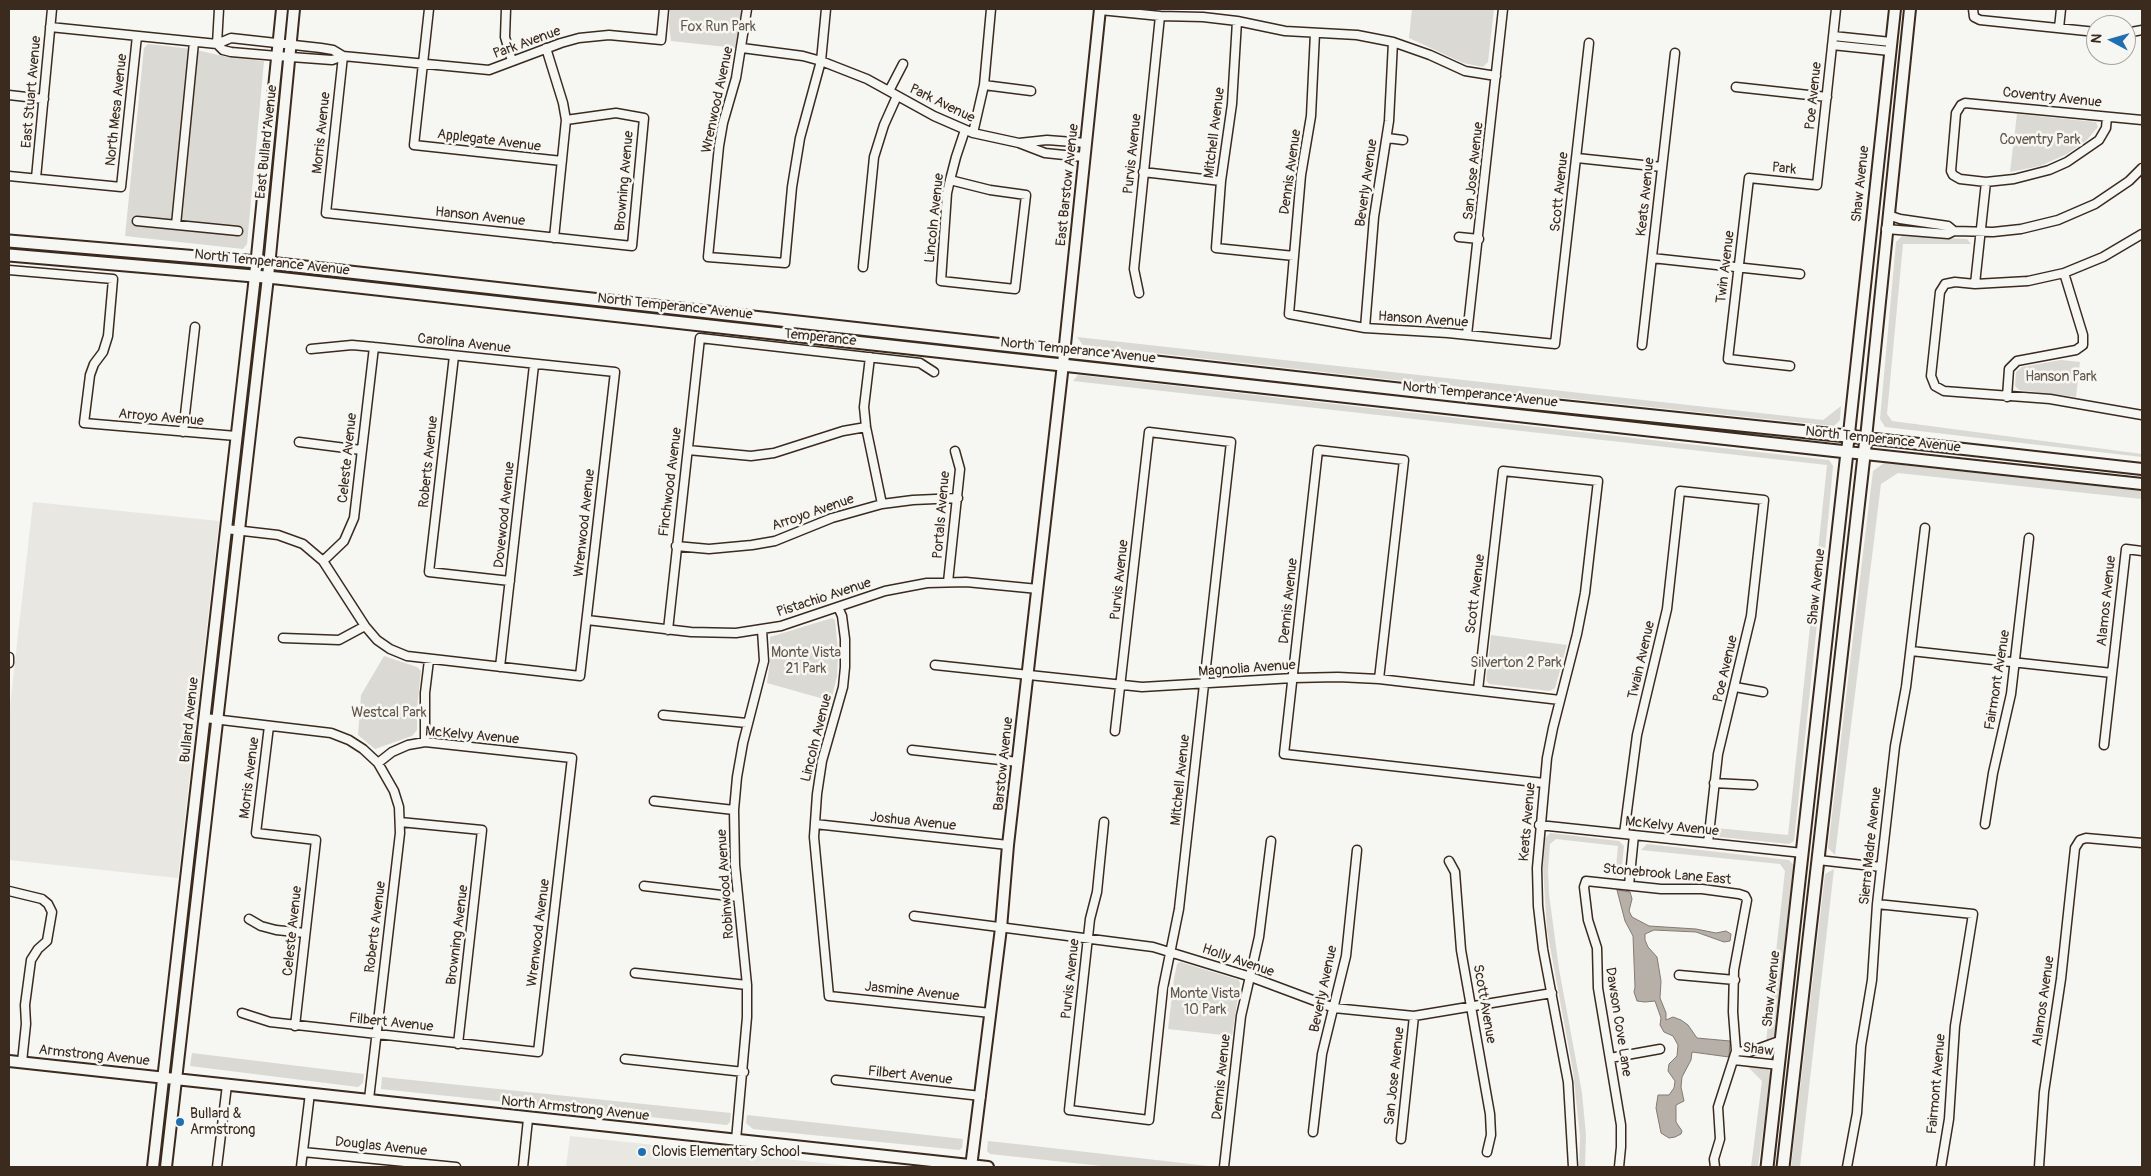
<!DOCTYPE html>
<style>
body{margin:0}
#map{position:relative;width:2151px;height:1176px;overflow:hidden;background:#f6f6f2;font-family:Pangolin,sans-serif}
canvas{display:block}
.frame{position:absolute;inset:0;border:10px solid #3b2a1e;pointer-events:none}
.north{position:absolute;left:2086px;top:15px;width:50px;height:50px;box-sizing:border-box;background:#f6f6f2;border:1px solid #aba49d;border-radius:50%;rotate:276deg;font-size:14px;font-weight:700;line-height:20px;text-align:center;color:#3b2a1e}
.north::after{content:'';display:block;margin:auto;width:18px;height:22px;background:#1f6fb2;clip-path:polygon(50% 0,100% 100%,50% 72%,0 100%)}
</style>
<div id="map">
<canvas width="2151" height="1176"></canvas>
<div class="frame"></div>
<div class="north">N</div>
</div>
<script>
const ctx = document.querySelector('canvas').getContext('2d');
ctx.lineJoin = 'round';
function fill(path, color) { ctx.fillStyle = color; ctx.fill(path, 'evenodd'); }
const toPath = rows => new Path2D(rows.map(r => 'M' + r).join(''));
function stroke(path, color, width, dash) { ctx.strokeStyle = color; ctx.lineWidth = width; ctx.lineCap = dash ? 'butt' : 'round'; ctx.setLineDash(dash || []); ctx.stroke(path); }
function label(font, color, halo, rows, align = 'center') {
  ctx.font = font + ' Pangolin,sans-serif'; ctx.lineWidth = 5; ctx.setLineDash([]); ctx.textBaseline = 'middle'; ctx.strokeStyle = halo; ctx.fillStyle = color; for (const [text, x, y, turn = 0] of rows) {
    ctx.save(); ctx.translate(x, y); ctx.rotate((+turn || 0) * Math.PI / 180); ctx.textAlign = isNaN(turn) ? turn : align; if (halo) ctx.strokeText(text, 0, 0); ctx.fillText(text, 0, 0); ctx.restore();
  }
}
const built = toPath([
 [33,502,219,521,178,878,9,860,9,715],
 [570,1136,860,1167,566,1167]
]);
const green = toPath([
 [670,9,742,9,736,48,671,41,669,25],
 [1412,9,1494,9,1488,62,1483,67,1463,63,1409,38],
 [148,44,192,49,227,57,264,61,247,244,243,249,125,236,144,48],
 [2017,114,2096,122,2098,127,2086,141,2067,154,2040,166,2010,172],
 [1902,236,1967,239,1971,244,1903,244,1887,414,1892,421,2142,454,2142,457,1885,427,1880,419,1896,242],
 [1077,337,1823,420,1841,406,1840,420,1834,426,1466,388,1083,345],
 [2061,360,2080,362,2076,397,2019,390,2015,386,2016,372,2022,367],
 [1078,375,1829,460,1833,466,1828,521,1794,841,1789,844,1720,837,1716,833,1716,828,1788,835,1827,465,1073,381],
 [1884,463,2142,491,2142,499,1898,473,1881,484,1835,855,1828,848,1869,503,1873,471],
 [832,618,835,620,838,651,837,676,831,701,767,683,770,661,770,637],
 [1491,635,1567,645,1555,688,1550,691,1489,684,1486,680],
 [384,656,417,667,421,671,417,708,417,730,412,736,375,749,358,735,361,695],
 [1550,833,1619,841,1624,846,1621,875,1615,877,1618,846,1556,839,1550,844,1548,870,1549,894,1559,969,1582,1093,1586,1135,1585,1167,1579,1167,1580,1137,1573,1071,1547,930,1543,867,1545,838],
 [1647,844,1789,860,1795,867,1776,1033,1772,1039,1766,1042,1785,871,1780,864,1641,850],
 [1834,869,1800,1167,1791,1167,1825,874],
 [1180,962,1239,980,1240,984,1232,1036,1168,1029,1174,979,1177,964],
 [192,1053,364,1074,363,1083,358,1087,190,1066],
 [1748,1067,1767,1068,1771,1073,1758,1167,1751,1167,1762,1081],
 [382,1077,731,1113,730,1122,727,1125,381,1089],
 [747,1115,963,1139,962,1148,959,1150,753,1129,746,1123],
 [988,1141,1025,1145,1217,1167,1111,1167,990,1154,987,1151]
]);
const water = toPath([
 [1617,890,1630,892,1632,899,1629,911,1632,917,1649,926,1696,929,1716,933,1726,931,1731,934,1730,941,1724,942,1696,932,1654,930,1645,934,1645,940,1648,947,1657,957,1661,981,1660,998,1666,1013,1666,1020,1673,1017,1681,1020,1688,1025,1697,1038,1730,1041,1729,1057,1692,1052,1691,1060,1682,1077,1681,1087,1684,1101,1676,1105,1676,1122,1682,1131,1681,1134,1675,1137,1669,1138,1661,1133,1656,1108,1658,1095,1669,1095,1674,1088,1675,1081,1668,1071,1669,1064,1677,1056,1678,1045,1673,1036,1664,1032,1660,1025,1661,1018,1655,1001,1645,1002,1637,1001,1634,992,1635,987,1633,936,1625,921,1617,890]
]);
const street = toPath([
 [429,9,414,145,562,161],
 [506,9,505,37,512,61],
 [747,9,736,78,723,123,719,146,708,257,785,263,792,187,800,138,821,61,826,9],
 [1973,9,1974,17,1980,20,2096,32],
 [1100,10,1160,16,1203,17,1237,21,1285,31,1357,35,1393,42,1430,55,1465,71,1496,76],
 [1237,21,1232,104,1221,181,1216,248,1294,256],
 [50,27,217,44,231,38,321,48,333,50,343,56,489,70,561,43,579,38,609,35,661,40,664,9],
 [2059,28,2061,9],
 [1315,33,1311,116,1301,175,1289,314,1365,328,1448,333,1555,344,1589,43],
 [2126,33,2142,30],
 [1833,36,1891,42],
 [217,44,223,50,231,52,277,56,332,60,343,56],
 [217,44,219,9],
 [1832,45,1890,51],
 [546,48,563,103,566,120,554,238],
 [742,48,803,56,821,61,867,79,934,116,973,133,1019,143,1045,153,1084,157],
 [343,56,326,213,632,246,644,118,616,113,566,120],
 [984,85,1031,91],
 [1736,87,1827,97],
 [889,91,903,64],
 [9,95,44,99],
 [2107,117,2106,128,2099,140,2067,162,2049,170,2014,179,1986,182,1960,179,1953,175,1951,171,1956,113,1961,105,1965,103,2142,120],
 [973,133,984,85,991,9],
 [1387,138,1403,140],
 [1019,143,1047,140,1086,143],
 [1577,158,1662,167],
 [1143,172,1221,181],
 [9,176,121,187,137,36],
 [36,178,52,9],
 [950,180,990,190,1026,195,1015,289,941,281,947,193,950,180,956,157,965,130],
 [1888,215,1900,219,1948,226,1954,231,1993,232,2021,229,2058,220,2095,204,2129,181,2142,168],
 [137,221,238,231],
 [176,225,194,42],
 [1886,229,1948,234,1954,231],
 [2142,234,2103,257,2064,273,2028,281,1975,284,1955,282,1945,284,1940,292,1931,376,1935,386,1944,391,2050,399,2142,415],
 [1459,237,1479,239],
 [1652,258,1800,274],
 [863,267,874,157,884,125,897,96],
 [9,270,113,279,108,336,103,352,94,364,90,375,84,423,236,436],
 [1975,284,1986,182],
 [1139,293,1134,269,1160,16],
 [1365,328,1374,217,1389,121,1393,42],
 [1467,335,1503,9],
 [1642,345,1675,53],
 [454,356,429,572,510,581],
 [870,357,864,407,866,427,882,504],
 [1790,366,1728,359,1749,178,1817,185,1836,9],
 [2007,397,2009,369,2017,361,2076,350,2083,345,2083,335,2064,273],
 [183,432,195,327],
 [299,442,361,450],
 [688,450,751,456,774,453,843,431,866,427],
 [226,529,278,535,303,544,323,561,365,626,377,640,390,649,407,656,580,676,615,372,374,347,352,345,311,349],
 [676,546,709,549,752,545,775,541,832,518,882,504,913,500,958,498],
 [323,561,344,541,354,518,374,347],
 [948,582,960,469,955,451],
 [838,607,842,616,845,639,845,667,843,687,822,761,817,794,814,837,829,996,991,1013],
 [587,620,691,632,736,633,781,626,885,591,927,583,966,582,1038,589],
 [668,630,700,338,920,363,934,372],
 [283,638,339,640,365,626],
 [1911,651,2112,673],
 [9,657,9,663],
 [935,665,1142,687,1293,678,1338,677,1379,679,1560,700],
 [500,667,534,365],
 [1379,679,1404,460,1318,450,1284,754,1544,783],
 [1735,687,1763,692],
 [1478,690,1503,471,1598,481,1585,593,1577,634,1553,728,1547,758,1537,868,1538,906,1543,949,1568,1082,1573,1167],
 [663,715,747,723],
 [205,718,331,733,349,740,363,749,378,763,394,791,399,807,400,833,369,1099],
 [269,726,256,833,316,840,295,1026],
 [425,742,425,693,429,660],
 [2104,745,2126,549,2142,551],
 [912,750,1018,762],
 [1714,783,1753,785],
 [654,801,734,810],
 [400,822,482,830,458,1044],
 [1104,822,1097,892,1090,919,1069,1110,1149,1120,1163,988,1179,909,1231,442,1149,432,1115,731],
 [815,824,1008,845],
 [1985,824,1993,773,2011,694,2029,538],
 [1539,825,1803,853],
 [1624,834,1637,735,1667,609,1680,491,1764,500,1751,616,1718,754,1708,843],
 [1818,860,1881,867],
 [1449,861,1455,872,1461,950,1490,1114,1491,1135,1487,1152],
 [1629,885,1634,835],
 [644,886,738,897],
 [9,891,42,899,48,904,52,912,47,941,38,949,31,960,25,1005,26,1024,22,1062],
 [1877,904,1973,914,1955,1026,1949,1119,1941,1167],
 [914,916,1153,947,1251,977,1334,1008,1414,1016,1552,993],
 [249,919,261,926,276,930,305,933],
 [635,973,747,985],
 [1679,975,1735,980],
 [242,1013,270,1022,538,1052,572,758,425,742,408,745,392,752,378,763],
 [1736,1051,1749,1052,1782,1040],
 [1610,1058,1660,1049],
 [625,1059,744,1072],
 [1734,1060,1779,1065],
 [836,1080,981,1096],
 [1313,1132,1322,1054,1346,956,1357,850],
 [1401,1139,1414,1016],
 [736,1140,747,1017,747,985,735,865,734,810,737,777,743,743,764,661,762,630],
 [303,1152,456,1167],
 [217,1167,227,1085],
 [301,1167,310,1093],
 [523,1167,528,1119],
 [1224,1167,1241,1016,1259,937,1271,841],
 [1619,1167,1621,1147,1621,1125,1598,988,1597,948,1588,920,1584,887,1586,881,1661,889,1702,889,1739,894,1745,896,1747,900,1734,970,1733,1012,1736,1051,1718,1107,1720,1139,1714,1159,1715,1167],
 [1847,1167,1857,1113,1861,1046,1872,980,1877,904,1895,746,1906,687,1925,528],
 [2039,1167,2044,1092,2061,979,2075,848,2080,840,2086,838,2142,843]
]);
const secondary = toPath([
 [1895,9,1847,452,2142,484],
 [1910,9,1866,438,2142,469],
 [9,1061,988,1167],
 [153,1167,255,276,282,9],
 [166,1167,268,277,294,9],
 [971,1167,1001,928,1008,845,1063,364,1100,9]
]);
const primary = toPath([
 [9,241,269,263,1461,396,1866,438,1783,1167],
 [9,255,277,278,1847,452,1767,1167]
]);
const markers = [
 [180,1122,5,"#1f6fb2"],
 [642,1152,5,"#1f6fb2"]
];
const parkNames = [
 ["Fox Run Park",718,27],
 ["Coventry Park",2040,140],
 ["Hanson Park",2061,377],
 ["Monte Vista",806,653],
 ["21 Park",806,669],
 ["Silverton 2 Park",1516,663],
 ["Westcal Park",389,713],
 ["Monte Vista",1205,994],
 ["10 Park",1205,1010]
];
const streetNames = [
 ["Park Avenue",527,43,-20],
 ["East Stuart Avenue",32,92,-85],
 ["Poe Avenue",1814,96,-84],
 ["Coventry Avenue",2052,98,6],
 ["Wrenwood Avenue",718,100,-78],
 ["Park Avenue",942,104,26],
 ["North Mesa Avenue",117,110,-84],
 ["Morris Avenue",322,133,-84],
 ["Mitchell Avenue",1215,133,-83],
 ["Applegate Avenue",489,141,7],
 ["East Bullard Avenue",267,142,-84],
 ["Purvis Avenue",1133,154,-84],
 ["Park",1784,169,6],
 ["San Jose Avenue",1474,171,-84],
 ["Dennis Avenue",1291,172,-82],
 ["Browning Avenue",625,181,-85],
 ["Beverly Avenue",1367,183,-82],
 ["Shaw Avenue",1861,184,-84],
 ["East Barstow Avenue",1068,185,-84],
 ["Scott Avenue",1560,192,-84],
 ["Keats Avenue",1646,197,-84],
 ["Hanson Avenue",480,217,6],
 ["Lincoln Avenue",935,218,-84],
 ["North Temperance Avenue",272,263,6],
 ["Twin Avenue",1726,267,-83],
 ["North Temperance Avenue",675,307,6],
 ["Hanson Avenue",1423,320,4],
 ["Temperance",820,338,6],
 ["Carolina Avenue",464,344,6],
 ["North Temperance Avenue",1078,351,6],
 ["North Temperance Avenue",1480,395,6],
 ["Arroyo Avenue",161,418,5],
 ["North Temperance Avenue",1883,440,6],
 ["Celeste Avenue",348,458,-84],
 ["Roberts Avenue",429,462,-84],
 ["Finchwood Avenue",671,482,-83],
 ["Arroyo Avenue",813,513,-19],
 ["Dovewood Avenue",505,515,-84],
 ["Portals Avenue",942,515,-85],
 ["Wrenwood Avenue",585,523,-84],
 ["Purvis Avenue",1120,580,-84],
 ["Shaw Avenue",1817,587,-84],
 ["Scott Avenue",1476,594,-83],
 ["Pistachio Avenue",824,598,-18],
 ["Dennis Avenue",1289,601,-84],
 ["Alamos Avenue",2107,601,-84],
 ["Twain Avenue",1642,660,-77],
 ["Magnolia Avenue",1247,669,-4],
 ["Poe Avenue",1726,669,-77],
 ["Fairmont Avenue",1998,680,-81],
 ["Bullard Avenue",190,720,-84],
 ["McKelvy Avenue",472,736,5],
 ["Lincoln Avenue",817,738,-76],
 ["Barstow Avenue",1004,764,-84],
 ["Morris Avenue",250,778,-83],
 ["Mitchell Avenue",1181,780,-84],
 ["Joshua Avenue",913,822,6],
 ["Keats Avenue",1528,822,-85],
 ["McKelvy Avenue",1672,827,6],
 ["Sierra Madre Avenue",1871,846,-84],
 ["Stonebrook Lane East",1667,875,5],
 ["Robinwood Avenue",726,884,-94],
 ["Roberts Avenue",376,927,-83],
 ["Celeste Avenue",293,931,-84],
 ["Wrenwood Avenue",539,933,-83],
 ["Browning Avenue",458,935,-83],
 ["Holly Avenue",1238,961,19],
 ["Purvis Avenue",1071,979,-84],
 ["Beverly Avenue",1324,989,-78],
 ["Shaw Avenue",1772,989,-84],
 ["Jasmine Avenue",912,992,6],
 ["Alamos Avenue",2044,1001,-82],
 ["Scott Avenue",1484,1004,80],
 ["Dawson Cove Lane",1618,1022,81],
 ["Filbert Avenue",391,1023,6],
 ["Shaw",1758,1050,7],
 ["Armstrong Avenue",94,1056,6],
 ["Filbert Avenue",910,1076,6],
 ["San Jose Avenue",1395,1076,-84],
 ["Dennis Avenue",1222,1077,-84],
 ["Fairmont Avenue",1937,1084,-85],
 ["North Armstrong Avenue",575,1109,6],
 ["Douglas Avenue",381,1147,6]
];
const poiNames = [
 ["Bullard &",190,1114],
 ["Armstrong",190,1130],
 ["Clovis Elementary School",652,1152]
];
fill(built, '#e8e7e2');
fill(green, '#dad9d3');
fill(water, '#b6b0a9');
stroke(water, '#857a71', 1);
stroke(street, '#3b2a1e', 11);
stroke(secondary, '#3b2a1e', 14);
stroke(primary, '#3b2a1e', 15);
stroke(street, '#f6f6f2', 8);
stroke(secondary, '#f6f6f2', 10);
stroke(primary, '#f6f6f2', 11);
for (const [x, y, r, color] of markers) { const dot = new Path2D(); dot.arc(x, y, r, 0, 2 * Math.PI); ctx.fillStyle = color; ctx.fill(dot); stroke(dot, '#f6f6f2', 2); }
label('14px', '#63564b', '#f6f6f2', parkNames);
label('14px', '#3b2a1e', '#f6f6f2', streetNames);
label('14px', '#3b2a1e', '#f6f6f2', poiNames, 'left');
</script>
